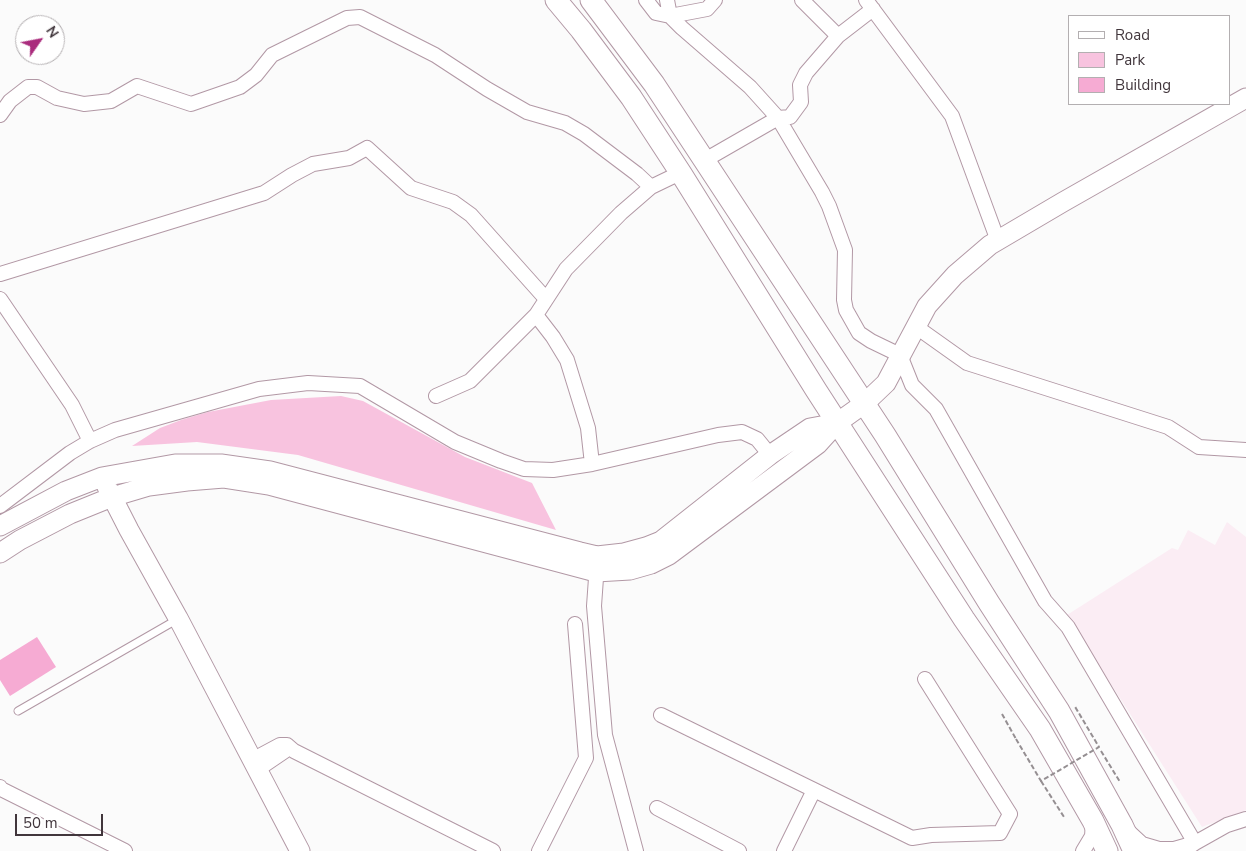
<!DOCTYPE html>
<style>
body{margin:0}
#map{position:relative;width:1246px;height:851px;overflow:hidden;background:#fbfbfb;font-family:"Nunito Sans",sans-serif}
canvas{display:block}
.legend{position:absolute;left:1068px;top:15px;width:162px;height:90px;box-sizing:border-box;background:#fff;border:1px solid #b3afb1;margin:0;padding:6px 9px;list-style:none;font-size:15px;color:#41363c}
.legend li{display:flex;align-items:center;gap:10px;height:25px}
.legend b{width:25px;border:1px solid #b3afb1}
.north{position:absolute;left:15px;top:15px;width:50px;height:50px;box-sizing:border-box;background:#fff;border:1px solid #b3afb1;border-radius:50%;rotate:57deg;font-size:14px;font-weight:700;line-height:20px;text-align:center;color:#41363c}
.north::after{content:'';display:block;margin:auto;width:18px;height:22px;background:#aa2c7d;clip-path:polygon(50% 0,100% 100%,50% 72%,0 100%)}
.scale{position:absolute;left:15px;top:814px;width:88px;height:22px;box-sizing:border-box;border:2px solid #41363c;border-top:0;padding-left:6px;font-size:15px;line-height:18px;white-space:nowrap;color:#41363c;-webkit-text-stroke:4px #fff;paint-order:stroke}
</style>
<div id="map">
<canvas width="1246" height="851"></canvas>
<ul class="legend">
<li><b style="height:6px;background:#fff"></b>Road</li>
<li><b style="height:14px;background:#f8c3df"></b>Park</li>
<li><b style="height:14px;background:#f6abd3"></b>Building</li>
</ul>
<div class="north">N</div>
<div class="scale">50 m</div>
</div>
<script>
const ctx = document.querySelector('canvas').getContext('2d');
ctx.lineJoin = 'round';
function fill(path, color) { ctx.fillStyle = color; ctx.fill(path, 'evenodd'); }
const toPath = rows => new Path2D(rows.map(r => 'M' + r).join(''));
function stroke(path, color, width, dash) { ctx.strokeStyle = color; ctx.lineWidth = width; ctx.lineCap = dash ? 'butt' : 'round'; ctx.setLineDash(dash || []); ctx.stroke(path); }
const built = toPath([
 [1227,522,1246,537,1246,810,1202,827,1067,615,1172,548,1178,550,1188,530,1215,545]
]);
const green = toPath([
 [341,396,363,401,465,457,532,483,556,530,298,455,197,442,132,446,160,428,181,420,208,412,271,400]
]);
const building = toPath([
 [37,637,56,667,10,696,0,680,0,660]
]);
const path = toPath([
 [1002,714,1016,739],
 [1101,751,1120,782],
 [1041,781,1064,817]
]);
const service = toPath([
 [18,711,178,619]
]);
const minor = toPath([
 [646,0,656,13,670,16,707,9,715,0],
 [667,0,670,16,682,28,750,87,778,118,822,192,829,206,845,250,844,300,846,310,859,333,871,341,900,355,912,385,936,409,1045,601,1068,627,1195,843,1227,825,1246,819],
 [802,0,838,36],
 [866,0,952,116,998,241],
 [0,115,10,101,28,87,37,87,57,98,84,104,111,101,137,86,191,104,240,87,256,75,272,55,347,18,360,17,435,55,487,89,527,112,565,123,584,134,637,174,651,187],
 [705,160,778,118,790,117,801,102,800,85,806,73,838,36,873,9],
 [0,274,264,193,292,175,313,164,349,158,367,148,411,188,453,202,471,215,546,299],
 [0,299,72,405,90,441],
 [536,315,553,337,567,360,588,428,592,464],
 [915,326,967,363,1168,427,1199,447,1246,450],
 [436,396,470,381,536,315,566,269,621,213,651,187,680,173],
 [0,506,70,453,90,441,115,430,259,389,308,383,360,386,455,442,501,461,524,469,553,470,592,464,718,435,742,432,757,439,770,455],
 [597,564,594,606,605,735,636,851],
 [661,715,912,838,931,835,1000,833,1010,814,925,679],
 [287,745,294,751,493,851],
 [252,760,280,745,287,745,285,751,257,770],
 [0,787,1,789,125,851],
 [657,808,739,851],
 [1129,832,1142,844,1159,849,1174,849,1195,843,1183,851],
 [539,851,586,758,575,624],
 [784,851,814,790],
 [1083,851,1092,836,1093,822]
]);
const secondary = toPath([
 [107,487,129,530,178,618,300,851],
 [0,526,66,491,102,477,175,464,221,464,270,471,580,552,597,556,624,553,646,547,661,541,770,455,810,428,837,423],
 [0,553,20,540,70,514,112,497,149,486,187,481,224,478,269,485,596,572,630,570,651,564,669,555,818,444,837,423,865,403,886,383,927,306,955,275,990,245,1063,202,1246,98]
]);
const primary = toPath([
 [556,0,581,30,631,97,682,175,816,390,964,619,1040,729,1093,821,1107,851],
 [591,0,654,84,885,435,989,603,1059,711,1122,825,1134,851]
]);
const pathBridge = toPath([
 [1016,739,1041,781,1099,747,1074,705]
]);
fill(built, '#fbedf4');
fill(green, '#f8c3df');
fill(building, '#f6abd3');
stroke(service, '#b298a5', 9);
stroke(minor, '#b298a5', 16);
stroke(secondary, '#b298a5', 21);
stroke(primary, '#b298a5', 23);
stroke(path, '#958f92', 2, [5, 2.5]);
stroke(service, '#fff', 7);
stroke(minor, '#fff', 14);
stroke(secondary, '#fff', 19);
stroke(primary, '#fff', 21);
stroke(pathBridge, '#958f92', 2, [5, 2.5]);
</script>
